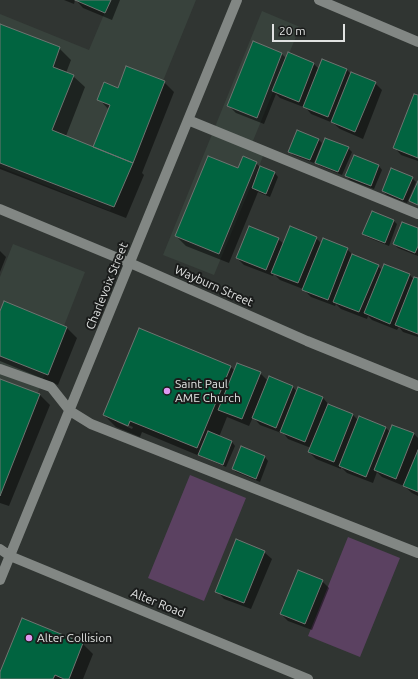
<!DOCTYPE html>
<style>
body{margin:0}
#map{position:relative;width:418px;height:679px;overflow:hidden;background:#303532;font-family:Ubuntu,sans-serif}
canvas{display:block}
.scale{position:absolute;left:272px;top:24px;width:73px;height:18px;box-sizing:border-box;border:2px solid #e1e3e2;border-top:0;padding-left:5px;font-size:12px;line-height:14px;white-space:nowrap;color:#e1e3e2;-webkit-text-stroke:3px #1a1c1b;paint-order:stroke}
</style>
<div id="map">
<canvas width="418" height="679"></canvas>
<div class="scale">20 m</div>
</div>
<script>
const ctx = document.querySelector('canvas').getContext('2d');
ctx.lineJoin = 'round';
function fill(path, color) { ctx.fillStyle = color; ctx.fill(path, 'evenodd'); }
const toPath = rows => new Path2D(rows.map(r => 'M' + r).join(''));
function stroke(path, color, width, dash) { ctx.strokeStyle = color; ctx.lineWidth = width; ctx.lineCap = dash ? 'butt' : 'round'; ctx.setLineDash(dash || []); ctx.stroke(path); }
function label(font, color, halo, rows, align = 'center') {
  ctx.font = font + ' Ubuntu,sans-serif'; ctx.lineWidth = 4; ctx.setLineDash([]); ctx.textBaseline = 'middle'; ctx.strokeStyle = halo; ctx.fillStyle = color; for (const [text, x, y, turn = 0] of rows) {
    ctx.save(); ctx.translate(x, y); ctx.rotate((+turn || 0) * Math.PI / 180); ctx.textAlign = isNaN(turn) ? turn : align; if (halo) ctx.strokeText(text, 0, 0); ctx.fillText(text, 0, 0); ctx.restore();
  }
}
const built = toPath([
 [110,0,196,0,110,211,0,167,0,14,89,50],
 [262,11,300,27,250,148,264,154,214,275,163,255],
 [13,244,85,272,0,490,0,277]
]);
const green = toPath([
 [190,475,246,498,204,601,148,578],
 [348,537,400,558,360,657,308,636]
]);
const shadow = toPath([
 [64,0,75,0,74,4],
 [76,0,120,0,112,20,83,8],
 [0,25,59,48,71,60,66,73,73,76,85,87,66,136,94,148,109,110,99,99,119,89,164,82,174,92,142,173,144,175,126,218,0,169],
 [254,43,282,54,287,59,289,54,314,64,319,69,347,70,351,74,375,83,382,90,363,139,340,129,333,123,311,114,306,108,280,98,276,94,264,124,236,113,229,106],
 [418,96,418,161,401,155,394,147],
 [318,139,322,143,314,163,293,155,290,152],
 [348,148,352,152,342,175,320,166,316,163],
 [256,163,261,168,275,173,278,177,270,197,258,192,229,263,186,246,176,236,239,169],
 [379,166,382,170,374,189,350,180,346,176],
 [412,178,416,182,407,203,387,195,383,191],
 [373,212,394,221,397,224,389,246,367,237,363,234],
 [418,230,418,256,398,248,394,244],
 [316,238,322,244,324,240,347,249,354,256,378,266,382,270,384,265,410,275,414,280,418,279,418,337,403,332,399,327,397,330,372,320,368,316,367,319,341,309,336,304,335,306,311,297,303,289,280,280,274,274,273,276,244,265,237,258,278,239,284,244],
 [0,251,6,257,0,272],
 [5,302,67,328,77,338,58,385,0,361,0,313],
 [140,329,231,367,235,371,260,373,268,381,269,377,293,387,297,392,299,388,323,398,330,406,353,415,358,420,385,427,390,432,392,426,414,434,418,438,418,496,412,493,404,486,382,477,377,472,373,483,347,473,341,467,341,469,316,459,309,452,311,448,288,439,284,434,260,425,253,417,249,426,227,417,219,437,232,442,235,446,226,467,142,432,140,437,116,427,104,415],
 [117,420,133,427,132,429,117,422],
 [0,380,40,395,50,405,9,506,0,503],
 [241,448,265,457,268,461,260,482,236,472,233,469],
 [264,552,272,559,251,609,224,599,217,591],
 [322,581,329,588,312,630,288,621,281,614],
 [22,619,83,644,93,654,83,679,0,679,0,675]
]);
const building = toPath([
 [75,0,111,0,105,13,75,0],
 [0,24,60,47,53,67,74,75,52,130,133,163,114,207,0,163,0,24],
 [253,41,282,53,257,118,227,106,253,41],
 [288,52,314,63,299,102,272,91,288,52],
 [322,59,347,69,328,117,303,107,322,59],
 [126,66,165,81,133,163,93,147,110,105,97,100,104,82,118,88,126,66],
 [351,72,376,82,355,132,331,122,351,72],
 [414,94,418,95,418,158,393,148,414,94],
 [297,130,319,139,310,160,288,152,297,130],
 [325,138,349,147,338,172,315,163,325,138],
 [354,155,379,165,371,186,345,176,354,155],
 [208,156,238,168,243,156,257,162,219,254,175,236,208,156],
 [260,166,275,172,266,194,252,188,260,166],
 [391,168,413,177,403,200,382,191,391,168],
 [418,181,418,205,409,201,418,181],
 [372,211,394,220,385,243,362,234,372,211],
 [402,222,418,228,418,246,415,253,393,244,402,222],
 [249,226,279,238,266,270,236,258,249,226],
 [290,226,317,237,298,283,271,273,290,226],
 [323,238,348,248,328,300,302,290,323,238],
 [352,254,379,265,359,312,333,302,352,254],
 [384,264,410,274,390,324,364,313,384,264],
 [414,277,418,278,418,334,395,325,414,277],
 [4,301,67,327,48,375,0,356,0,311,4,301],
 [139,328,231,366,197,448,130,421,128,426,103,415,139,328],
 [237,363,261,372,242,419,218,410,237,363],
 [269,376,293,386,276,428,252,418,269,376],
 [0,379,40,394,0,496,0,379],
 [298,387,323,397,305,442,280,432,298,387],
 [328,404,353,414,334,462,308,452,328,404],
 [359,416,386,427,366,477,339,466,359,416],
 [392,425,414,433,396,479,374,470,392,425],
 [208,431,232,441,223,465,198,455,208,431],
 [241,446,265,456,256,479,232,469,241,446],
 [418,450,418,492,403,486,418,450],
 [236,539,265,551,244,603,215,592,236,539],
 [298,570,323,580,305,624,280,614,298,570],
 [22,618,83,643,69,679,64,679,55,675,53,679,0,679,0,672,22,618]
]);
const minor = toPath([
 [319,0,418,42],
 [188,120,418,214],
 [0,209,130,263,307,341,418,386],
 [0,369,51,387,70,411,91,424,418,553],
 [0,549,10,556,308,679],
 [0,580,237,0]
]);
const markers = [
 [167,391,4,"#df98f1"],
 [29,638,4,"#df98f1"]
];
const streetNames = [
 ["Charlevoix Street",107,286,-68],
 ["Wayburn Street",214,286,24],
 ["Alter Road",158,603,22]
];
const poiNames = [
 ["Saint Paul",175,384],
 ["AME Church",175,398],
 ["Alter Collision",37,638]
];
fill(built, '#38423c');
fill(green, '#5b4161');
fill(shadow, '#0007');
fill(building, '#016440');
stroke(building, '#6f7471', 1);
stroke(minor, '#828784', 10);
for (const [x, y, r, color] of markers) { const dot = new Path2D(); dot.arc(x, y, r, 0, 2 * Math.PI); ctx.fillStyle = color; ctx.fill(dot); stroke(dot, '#1a1c1b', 1.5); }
label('12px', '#e1e3e2', '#1a1c1b', streetNames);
label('12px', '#e1e3e2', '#1a1c1b', poiNames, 'left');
</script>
